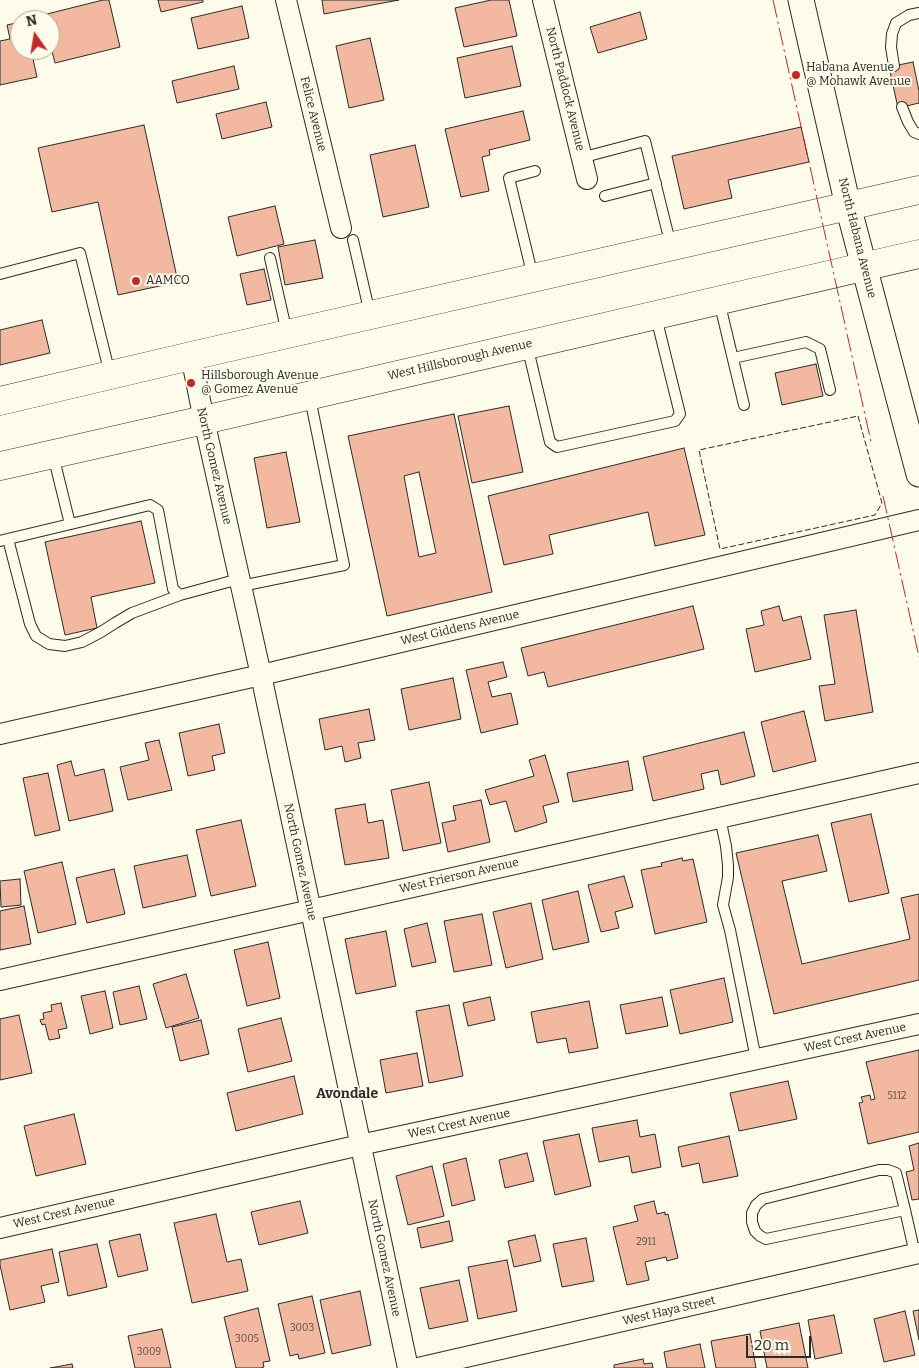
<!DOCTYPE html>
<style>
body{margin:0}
#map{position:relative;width:919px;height:1368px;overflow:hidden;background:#fdfbea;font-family:Bitter,serif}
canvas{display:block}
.north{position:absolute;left:10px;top:10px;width:50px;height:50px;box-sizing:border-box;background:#fdfbea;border:1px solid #a9a89e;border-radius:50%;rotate:347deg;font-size:14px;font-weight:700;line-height:20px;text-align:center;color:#2b2b2b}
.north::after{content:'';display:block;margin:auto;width:18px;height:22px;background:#c62828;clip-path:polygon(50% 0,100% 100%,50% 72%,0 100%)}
.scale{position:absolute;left:746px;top:1336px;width:65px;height:22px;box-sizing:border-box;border:2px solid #2b2b2b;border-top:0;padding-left:6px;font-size:15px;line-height:18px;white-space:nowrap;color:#2b2b2b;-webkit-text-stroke:4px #fdfbea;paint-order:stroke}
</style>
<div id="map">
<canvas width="919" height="1368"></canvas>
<div class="north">N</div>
<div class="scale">20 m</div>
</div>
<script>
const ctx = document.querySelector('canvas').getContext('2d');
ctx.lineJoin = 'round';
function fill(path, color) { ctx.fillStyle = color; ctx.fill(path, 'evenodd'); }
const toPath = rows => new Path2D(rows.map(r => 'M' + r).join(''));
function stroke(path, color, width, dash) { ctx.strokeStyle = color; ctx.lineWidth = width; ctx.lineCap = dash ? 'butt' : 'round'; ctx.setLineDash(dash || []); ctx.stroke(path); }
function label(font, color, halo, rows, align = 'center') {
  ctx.font = font + ' Bitter,serif'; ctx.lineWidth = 4; ctx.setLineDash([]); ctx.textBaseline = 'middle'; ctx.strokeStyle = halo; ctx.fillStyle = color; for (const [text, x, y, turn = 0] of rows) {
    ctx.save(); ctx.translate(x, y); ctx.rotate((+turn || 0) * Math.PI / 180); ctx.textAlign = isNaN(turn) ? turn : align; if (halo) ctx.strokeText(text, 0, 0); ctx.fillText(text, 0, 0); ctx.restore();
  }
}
const building = toPath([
 [103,0,109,0,120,47,55,63,50,43,50,20,44,20,43,15,103,0],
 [158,0,203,0,203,2,161,12,158,0],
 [322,0,399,0,324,14,322,0],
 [491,0,509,0,517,36,464,47,455,8,491,0],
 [242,6,249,38,198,49,191,18,242,6],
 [640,12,647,39,598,53,590,27,640,12],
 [20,22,20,50,31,50,37,77,0,85,0,41,10,39,7,25,20,22],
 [370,38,384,100,349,108,336,46,370,38],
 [512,46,521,86,465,98,457,58,512,46],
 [913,62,919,91,919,103,898,108,889,67,913,62],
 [234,66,239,89,177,103,172,81,234,66],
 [266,102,272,127,222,139,216,114,266,102],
 [523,111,530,140,489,150,490,155,482,157,489,191,461,197,445,129,523,111],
 [144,125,178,282,118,295,98,202,52,212,38,148,144,125],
 [801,127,809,162,728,180,732,198,684,209,672,156,801,127],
 [415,145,429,207,383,217,370,155,415,145],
 [275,206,284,244,237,256,228,217,275,206],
 [315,240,323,278,285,285,278,247,315,240],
 [264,269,271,300,247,305,240,274,264,269],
 [42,320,50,353,0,365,0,330,42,320],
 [816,364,823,396,782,405,775,373,816,364],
 [509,406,523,472,472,483,458,416,509,406],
 [454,414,492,592,387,616,348,436,454,414],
 [419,472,436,553,419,557,404,476,419,472],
 [684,448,705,535,655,546,648,512,549,535,553,554,504,565,488,496,684,448],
 [286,452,300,522,267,528,254,458,286,452],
 [141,521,155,583,91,597,97,628,65,635,45,542,141,521],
 [693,606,704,649,548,687,544,672,528,676,521,648,693,606],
 [779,606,783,621,801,616,811,659,755,672,746,629,764,625,761,611,779,606],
 [856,610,873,712,825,721,819,686,835,684,824,615,856,610],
 [503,662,507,677,488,682,492,697,511,693,518,724,481,733,466,670,503,662],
 [453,678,461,719,409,730,401,689,453,678],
 [369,709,375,740,358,743,361,758,345,762,342,746,325,750,319,719,369,709],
 [804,711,816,761,773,772,761,722,804,711],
 [219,724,225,753,212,756,215,770,188,776,179,733,219,724],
 [744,732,755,776,721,785,718,770,701,774,704,789,653,801,643,757,744,732],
 [159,740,172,790,128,800,120,767,149,760,145,743,159,740],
 [545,755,559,802,543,806,547,822,515,832,506,801,490,805,485,790,534,776,529,760,545,755],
 [71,761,75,776,104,769,113,811,69,821,57,765,71,761],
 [628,761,633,790,573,802,567,773,628,761],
 [48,773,60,830,35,836,23,778,48,773],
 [429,782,441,843,403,851,391,790,429,782],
 [481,800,490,842,448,852,442,823,456,820,453,806,481,800],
 [365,804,368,823,383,820,389,858,345,865,335,809,365,804],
 [871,814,889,893,849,902,831,823,871,814],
 [241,820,256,886,211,896,196,830,241,820],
 [818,835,827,871,782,881,802,964,910,939,901,898,919,894,919,980,774,1014,736,853,818,835],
 [187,855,196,896,143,908,134,866,187,855],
 [682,858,683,861,693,859,707,922,655,934,641,870,662,866,661,863,682,858],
 [62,862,76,924,38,933,24,871,62,862],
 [114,869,125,914,87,923,76,878,114,869],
 [624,876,633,907,615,912,619,928,601,932,588,885,624,876],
 [20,879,21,905,1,907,0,881,20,879],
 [578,891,589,942,553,950,542,900,578,891],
 [531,903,543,959,506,968,493,912,531,903],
 [24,906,31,944,0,950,0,911,24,906],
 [482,914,492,965,454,972,444,921,482,914],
 [427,923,436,962,412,967,404,929,427,923],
 [386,931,396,986,356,994,345,939,386,931],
 [268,942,280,998,247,1006,234,950,268,942],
 [186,974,199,1018,166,1028,153,984,186,974],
 [724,978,733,1022,680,1034,670,990,724,978],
 [139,986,147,1019,120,1025,113,992,139,986],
 [105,991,113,1028,90,1034,81,996,105,991],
 [490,997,495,1020,468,1026,463,1003,490,997],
 [662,997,668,1026,626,1034,620,1005,662,997],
 [589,1001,598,1048,569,1053,566,1038,537,1043,531,1012,589,1001],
 [61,1003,67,1028,58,1030,60,1038,49,1040,45,1024,42,1025,40,1020,44,1019,43,1013,52,1011,51,1005,61,1003],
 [449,1005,463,1076,429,1083,416,1011,449,1005],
 [19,1015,32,1073,0,1080,0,1019,19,1015],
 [281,1018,292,1061,248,1072,238,1029,281,1018],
 [201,1020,209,1054,180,1061,172,1027,201,1020],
 [919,1050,919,1132,868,1144,859,1103,863,1102,861,1097,870,1095,871,1100,875,1099,866,1062,919,1050],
 [417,1053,423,1086,386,1093,380,1060,417,1053],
 [294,1076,303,1114,236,1131,227,1093,294,1076],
 [788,1081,797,1119,739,1131,730,1093,788,1081],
 [74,1114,86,1164,36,1176,24,1126,74,1114],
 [637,1120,640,1137,655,1134,661,1167,632,1173,629,1156,599,1162,592,1128,637,1120],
 [579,1134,591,1186,555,1195,543,1141,579,1134],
 [729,1136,738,1176,703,1183,699,1163,682,1167,678,1147,729,1136],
 [919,1143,919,1199,912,1200,906,1172,914,1170,909,1146,919,1143],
 [527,1153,534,1181,505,1188,499,1160,527,1153],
 [466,1158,475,1200,452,1206,443,1164,466,1158],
 [432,1166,444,1216,408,1225,396,1176,432,1166],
 [300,1201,308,1233,259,1245,251,1212,300,1201],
 [654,1201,657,1214,665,1212,665,1215,668,1214,678,1258,667,1261,666,1257,645,1262,649,1280,627,1285,613,1227,638,1221,634,1206,654,1201],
 [216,1214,227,1262,241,1259,248,1291,192,1303,174,1223,216,1214],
 [449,1221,453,1241,421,1248,417,1228,449,1221],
 [140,1234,148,1270,118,1277,109,1241,140,1234],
 [535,1235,541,1261,514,1267,508,1241,535,1235],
 [586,1238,594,1281,562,1287,553,1244,586,1238],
 [97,1244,107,1287,68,1296,59,1252,97,1244],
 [52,1249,59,1282,41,1286,45,1302,10,1310,0,1265,0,1260,52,1249],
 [507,1260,517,1311,478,1319,468,1267,507,1260],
 [459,1280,468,1321,429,1329,420,1288,459,1280],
 [360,1291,371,1345,332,1354,320,1300,360,1291],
 [312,1296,325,1353,299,1359,298,1354,290,1356,278,1304,312,1296],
 [258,1308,270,1361,263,1362,264,1367,261,1368,236,1368,224,1317,258,1308],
 [919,1310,919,1340,913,1311,919,1310],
 [905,1311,915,1355,884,1362,874,1319,905,1311],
 [834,1315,842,1353,815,1359,808,1320,834,1315],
 [799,1323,808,1368,767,1368,760,1331,799,1323],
 [162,1329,171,1368,135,1368,128,1336,162,1329],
 [750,1334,756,1368,716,1368,711,1341,750,1334],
 [700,1344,705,1368,667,1368,664,1352,700,1344],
 [643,1359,644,1364,652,1363,653,1368,614,1368,614,1365,643,1359],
 [72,1364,73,1368,50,1368,72,1364]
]);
const service = toPath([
 [894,66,891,47,892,34,896,23,909,15,919,13],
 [902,107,908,122,914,132,919,134],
 [592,155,645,141,671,246],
 [605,196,656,183],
 [353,240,370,314],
 [270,258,287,333],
 [0,274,80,253,110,374],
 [533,277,509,178,535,171],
 [719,301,744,405],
 [527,345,550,442,557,447,675,421,680,414,656,317],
 [733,358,806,342,820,349,830,390],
 [53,455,70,524],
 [8,539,30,624,36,636,49,644,65,646,82,642,101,632,115,623,132,613,180,595],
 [0,541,150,505,158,510,173,589,180,595,239,579],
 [241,586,344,565,310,398],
 [720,818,726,846,728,865,728,877,723,905,730,930,756,1059],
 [905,1210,766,1239,760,1236,755,1231,752,1222,752,1213,756,1205,763,1199,879,1170,888,1170,896,1173,905,1210,915,1254]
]);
const minor = toPath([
 [286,0,341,228],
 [543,0,587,179],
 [191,356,204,420,261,675,408,1368],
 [0,734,261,675,919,520],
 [0,980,919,773],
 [0,1228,360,1145,919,1024],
 [418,1368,919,1253]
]);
const tertiary = toPath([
 [801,0,848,206,919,474]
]);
const primary = toPath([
 [0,401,191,356,919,190],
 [0,466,204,420,919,254]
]);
const fence = toPath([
 [858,416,882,503,875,515,720,549,699,450,858,416]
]);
const power = toPath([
 [773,0,871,442],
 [883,496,919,657]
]);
const markers = [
 [796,75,5,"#c62828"],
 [136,281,5,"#c62828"],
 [191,383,5,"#c62828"]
];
const numberNames = [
 ["5112",897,1096],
 ["2911",646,1242],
 ["3003",302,1328],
 ["3005",247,1339],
 ["3009",149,1352]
];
const poiNames = [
 ["Habana Avenue",806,68],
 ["@ Mohawk Avenue",806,82],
 ["AAMCO",146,281],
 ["Hillsborough Avenue",201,376],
 ["@ Gomez Avenue",201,390]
];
const streetNames = [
 ["North Paddock Avenue",565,89,76],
 ["Felice Avenue",313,114,76],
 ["North Habana Avenue",857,238,76],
 ["West Hillsborough Avenue",460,360,-13],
 ["North Gomez Avenue",214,466,77],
 ["West Giddens Avenue",460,628,-13],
 ["North Gomez Avenue",300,862,78],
 ["West Frierson Avenue",459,876,-13],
 ["West Crest Avenue",855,1038,-12],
 ["West Crest Avenue",459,1124,-12],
 ["West Crest Avenue",64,1213,-13],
 ["North Gomez Avenue",384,1258,78],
 ["West Haya Street",669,1311,-13]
];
const neighbourhoodNames = [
 ["Avondale",347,1094]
];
fill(building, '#f2b8a0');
stroke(building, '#2b2b2b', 1);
stroke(service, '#2b2b2b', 12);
stroke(minor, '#2b2b2b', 22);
stroke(tertiary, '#2b2b2b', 27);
stroke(primary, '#2b2b2b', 29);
stroke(service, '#fdfbea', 10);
stroke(minor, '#fdfbea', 20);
stroke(tertiary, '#fdfbea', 25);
stroke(primary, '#fdfbea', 28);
stroke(fence, '#2b2b2b', 1, [6, 2.5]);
stroke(power, '#c62828', 1, [18, 4, 2.5, 4]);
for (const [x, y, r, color] of markers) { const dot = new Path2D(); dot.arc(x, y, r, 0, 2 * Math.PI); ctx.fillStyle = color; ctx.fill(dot); stroke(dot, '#fdfbea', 2); }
label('10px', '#5d4e48', null, numberNames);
label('12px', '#2b2b2b', '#fdfbea', poiNames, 'left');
label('12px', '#2b2b2b', '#fdfbea', streetNames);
label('bold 14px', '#2b2b2b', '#fdfbea', neighbourhoodNames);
</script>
